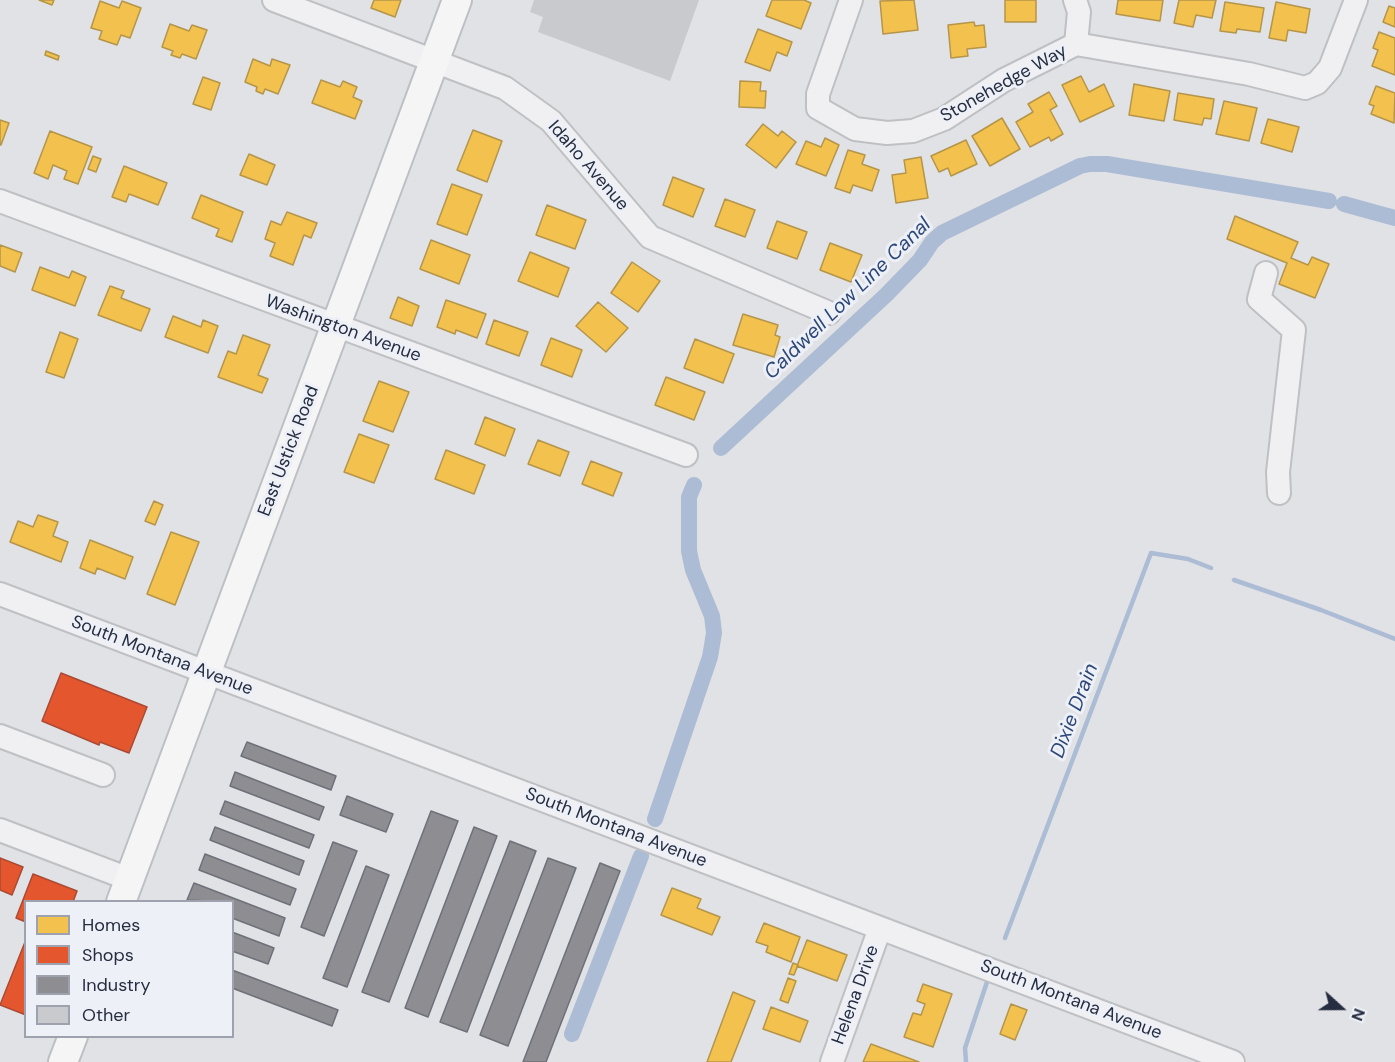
<!DOCTYPE html>
<style>
body{margin:0}
#map{position:relative;width:1395px;height:1062px;overflow:hidden;background:#e1e2e6;font-family:"DM Sans",sans-serif}
canvas{display:block}
.legend{position:absolute;left:24px;top:900px;width:210px;height:138px;box-sizing:border-box;background:#edf0f6;border:2px solid #9da2ae;margin:0;padding:8px 10px;list-style:none;font-size:18px;color:#262d41}
.legend li{display:flex;align-items:center;gap:12px;height:30px}
.legend b{width:30px;border:2px solid #9da2ae}
.north{position:absolute;left:1311px;top:978px;width:60px;height:60px;-webkit-text-stroke:4px #edf0f6;paint-order:stroke;rotate:111deg;font-size:16px;font-weight:700;line-height:24px;text-align:center;color:#262d41}
.north::after{content:'';display:block;margin:auto;width:21px;height:27px;background:#262d41;clip-path:polygon(50% 0,100% 100%,50% 72%,0 100%)}
</style>
<div id="map">
<canvas width="1395" height="1062"></canvas>
<ul class="legend">
<li><b style="height:16px;background:#f2c14e"></b>Homes</li>
<li><b style="height:16px;background:#e4572e"></b>Shops</li>
<li><b style="height:16px;background:#8d8d92"></b>Industry</li>
<li><b style="height:16px;background:#c9cace"></b>Other</li>
</ul>
<div class="north">N</div>
</div>
<script>
const ctx = document.querySelector('canvas').getContext('2d');
ctx.lineJoin = 'round';
function fill(path, color) { ctx.fillStyle = color; ctx.fill(path, 'evenodd'); }
const toPath = rows => new Path2D(rows.map(r => 'M' + r).join(''));
function stroke(path, color, width, dash) { ctx.strokeStyle = color; ctx.lineWidth = width; ctx.lineCap = dash ? 'butt' : 'round'; ctx.setLineDash(dash || []); ctx.stroke(path); }
function label(font, color, halo, rows, align = 'center') {
  ctx.font = font + ' "DM Sans",sans-serif'; ctx.lineWidth = 6; ctx.setLineDash([]); ctx.textBaseline = 'middle'; ctx.strokeStyle = halo; ctx.fillStyle = color; for (const [text, x, y, turn = 0] of rows) {
    ctx.save(); ctx.translate(x, y); ctx.rotate((+turn || 0) * Math.PI / 180); ctx.textAlign = isNaN(turn) ? turn : align; if (halo) ctx.strokeText(text, 0, 0); ctx.fillText(text, 0, 0); ctx.restore();
  }
}
const homes = toPath([
 [39,0,54,0,52,5,39,0],
 [374,0,401,0,395,17,371,8,374,0],
 [772,0,804,0,811,3,801,29,766,16,772,0],
 [914,0,918,30,883,34,880,1,914,0],
 [1005,0,1036,0,1036,22,1005,22,1005,0],
 [1118,0,1163,0,1160,21,1116,14,1118,0],
 [1179,0,1216,0,1212,18,1196,15,1193,27,1174,23,1179,0],
 [100,1,119,8,122,1,141,8,130,38,121,35,117,45,99,39,102,31,91,28,100,1],
 [1225,2,1264,8,1260,32,1237,29,1236,33,1220,31,1225,2],
 [1276,2,1310,9,1306,33,1288,30,1286,41,1269,38,1276,2],
 [1389,6,1395,8,1395,27,1383,22,1389,6],
 [974,22,975,26,984,25,986,47,967,49,968,56,951,58,948,25,974,22],
 [170,24,189,31,192,25,207,30,196,59,182,54,180,58,171,55,173,51,162,47,170,24],
 [758,29,792,42,787,56,777,52,770,71,745,62,758,29],
 [1379,32,1395,38,1395,75,1372,66,1378,50,1373,48,1379,32],
 [46,51,59,56,58,60,45,55,46,51],
 [253,59,270,66,272,59,290,65,278,94,265,89,263,94,256,91,257,87,245,82,253,59],
 [1081,76,1089,92,1104,84,1114,106,1080,122,1062,85,1081,76],
 [203,77,220,83,211,110,193,104,203,77],
 [321,80,340,87,343,81,357,87,353,97,362,101,355,119,312,103,321,80],
 [740,81,761,82,760,91,766,91,765,108,739,107,740,81],
 [1134,84,1170,91,1164,121,1129,115,1134,84],
 [1376,86,1395,93,1394,123,1371,114,1374,106,1369,104,1376,86],
 [1049,92,1057,106,1050,110,1063,134,1051,141,1049,137,1030,147,1016,122,1033,112,1028,104,1049,92],
 [1178,93,1214,99,1211,119,1204,118,1202,125,1174,120,1178,93],
 [1224,101,1257,108,1249,141,1216,134,1224,101],
 [1002,118,1020,149,990,166,972,136,1002,118],
 [1268,119,1299,127,1292,152,1261,143,1268,119],
 [0,120,9,123,1,145,0,145,0,120],
 [763,124,778,136,782,131,796,142,776,168,746,145,763,124],
 [473,130,502,141,487,182,457,170,473,130],
 [50,131,92,147,78,184,64,179,67,171,53,165,48,179,34,173,50,131],
 [825,138,839,145,826,176,796,164,806,141,821,147,825,138],
 [966,140,977,164,951,176,948,168,939,172,931,156,966,140],
 [848,150,865,155,862,164,879,170,872,191,853,185,850,193,835,188,848,150],
 [249,154,275,165,267,185,240,175,249,154],
 [93,156,101,159,96,172,88,169,93,156],
 [921,157,928,198,896,203,892,175,906,173,904,160,921,157],
 [124,166,167,183,158,205,129,194,126,202,112,197,124,166],
 [673,177,704,189,693,217,663,205,673,177],
 [452,184,482,195,467,235,437,224,452,184],
 [201,195,243,212,232,242,216,236,219,229,192,218,201,195],
 [725,199,755,210,745,237,715,226,725,199],
 [547,205,586,220,575,249,536,235,547,205],
 [287,212,317,223,311,238,304,235,293,265,270,256,275,243,265,239,271,221,281,225,287,212],
 [1235,216,1298,242,1291,258,1308,265,1312,257,1329,264,1315,298,1279,284,1287,263,1227,239,1235,216],
 [777,221,807,232,797,259,767,248,777,221],
 [431,240,470,255,459,284,420,269,431,240],
 [830,243,862,255,851,282,820,270,830,243],
 [0,245,22,253,15,272,0,266,0,245],
 [530,252,569,268,558,297,518,281,530,252],
 [632,262,660,281,638,312,611,293,632,262],
 [40,267,69,278,72,271,86,277,75,306,32,290,40,267],
 [110,286,124,291,121,298,150,309,141,331,98,315,110,286],
 [398,297,419,306,412,326,390,318,398,297],
 [446,300,486,314,477,338,456,330,455,334,437,327,446,300],
 [598,302,628,328,606,352,576,326,598,302],
 [743,314,778,325,775,335,780,337,774,357,733,345,743,314],
 [173,316,201,327,203,320,218,326,208,353,165,337,173,316],
 [494,320,528,332,519,356,486,344,494,320],
 [60,332,78,339,64,378,46,372,60,332],
 [243,335,270,345,258,375,268,379,262,393,218,377,228,351,236,354,243,335],
 [551,338,582,350,572,377,541,365,551,338],
 [695,339,734,354,723,383,684,368,695,339],
 [666,377,705,392,694,420,655,405,666,377],
 [379,381,409,392,393,432,363,421,379,381],
 [485,417,515,429,505,456,475,444,485,417],
 [359,434,389,445,374,483,344,472,359,434],
 [538,440,569,452,560,476,528,464,538,440],
 [446,450,485,465,474,494,435,479,446,450],
 [591,461,622,473,613,496,582,484,591,461],
 [154,501,163,505,155,525,145,521,154,501],
 [38,515,58,522,53,536,68,542,61,562,10,542,18,521,33,527,38,515],
 [171,532,199,542,175,605,147,594,171,532],
 [90,540,133,557,125,579,97,568,95,574,80,568,90,540],
 [672,888,701,899,697,908,720,917,712,935,661,915,672,888],
 [764,923,800,937,791,962,766,952,768,946,756,942,764,923],
 [807,940,847,955,837,981,797,966,807,940],
 [793,963,798,965,794,975,789,974,793,963],
 [788,978,796,981,788,1003,780,1000,788,978],
 [923,984,952,994,933,1047,904,1037,913,1013,921,1015,925,1004,917,1001,923,984],
 [733,992,755,1001,731,1062,707,1062,733,992],
 [1011,1004,1027,1010,1015,1040,1000,1034,1011,1004],
 [771,1007,808,1021,800,1042,763,1029,771,1007],
 [871,1044,919,1062,863,1062,871,1044]
]);
const shops = toPath([
 [61,673,147,707,129,753,100,742,99,745,42,721,61,673],
 [0,858,23,867,12,895,0,890,0,858],
 [33,874,77,891,73,902,26,902,26,922,16,918,33,874],
 [25,942,26,942,26,1015,0,1005,25,942]
]);
const industry = toPath([
 [247,742,336,776,331,790,241,756,247,742],
 [235,772,324,807,319,820,230,786,235,772],
 [347,796,393,814,386,832,340,815,347,796],
 [225,801,314,835,309,848,220,814,225,801],
 [431,811,458,821,389,1002,362,992,431,811],
 [215,827,304,861,299,875,210,840,215,827],
 [474,827,497,836,428,1017,405,1008,474,827],
 [510,841,536,851,467,1032,440,1022,510,841],
 [333,842,357,851,324,936,301,927,333,842],
 [205,854,296,889,290,905,199,870,205,854],
 [548,858,576,868,508,1046,480,1035,548,858],
 [600,863,620,871,546,1062,523,1062,600,863],
 [366,866,389,875,347,987,323,978,366,866],
 [194,883,285,918,279,936,232,918,232,902,187,900,194,883],
 [232,932,274,948,268,964,232,951,232,932],
 [232,970,338,1010,332,1026,232,988,232,970]
]);
const stream = toPath([
 [1234,580,1321,610,1395,639],
 [1005,938,1151,553,1188,559,1211,568],
 [966,1062,965,1048,987,982]
]);
const canal = toPath([
 [1344,204,1395,218],
 [721,448,886,295,920,260,932,242,942,233,1080,166,1090,164,1107,164,1329,201],
 [655,819,710,657,714,633,712,616,693,570,689,551,689,497,694,485],
 [572,1034,641,856]
]);
const building = toPath([
 [534,0,699,0,670,81,538,32,543,17,530,12]
]);
const minor = toPath([
 [274,0,505,88,551,121,650,237,829,313],
 [851,0,818,94,818,108,855,129,887,133,913,131,944,119,1004,80,1076,44,1249,74,1305,88,1317,83,1330,68,1356,0],
 [1075,0,1079,12,1076,44],
 [0,201,686,455],
 [1266,273,1259,299,1294,330,1278,472,1279,493],
 [0,594,1233,1062],
 [0,736,103,775],
 [0,830,129,879],
 [832,1062,880,928]
]);
const major = toPath([
 [121,902,457,0],
 [63,1062,73,1036]
]);
const streetNames = [
 ["Stonehedge Way",1004,84,-29],
 ["Idaho Avenue",588,166,49],
 ["Washington Avenue",343,329,20],
 ["East Ustick Road",289,451,-69],
 ["South Montana Avenue",162,656,21],
 ["South Montana Avenue",616,828,21],
 ["Helena Drive",856,995,-70],
 ["South Montana Avenue",1071,1000,21]
];
const waterNames = [
 ["Caldwell Low Line Canal",848,299,-44],
 ["Dixie Drain",1075,711,-69]
];
fill(homes, '#f2c14e');
stroke(homes, '#b5954a', 1.5);
fill(shops, '#e4572e');
stroke(shops, '#ab4a34', 1.5);
fill(industry, '#8d8d92');
stroke(industry, '#6e707a', 1.5);
stroke(stream, '#acbcd4', 4.5);
stroke(canal, '#acbcd4', 16);
fill(building, '#c9cace');
stroke(minor, '#bfc0c4', 26);
stroke(major, '#bcbfc4', 32);
stroke(minor, '#f0f0f3', 22);
stroke(major, '#f5f5f6', 28);
label('18px', '#262d41', '#edf0f6', streetNames);
label('italic 20px', '#2d4878', '#edf0f6', waterNames);
</script>
